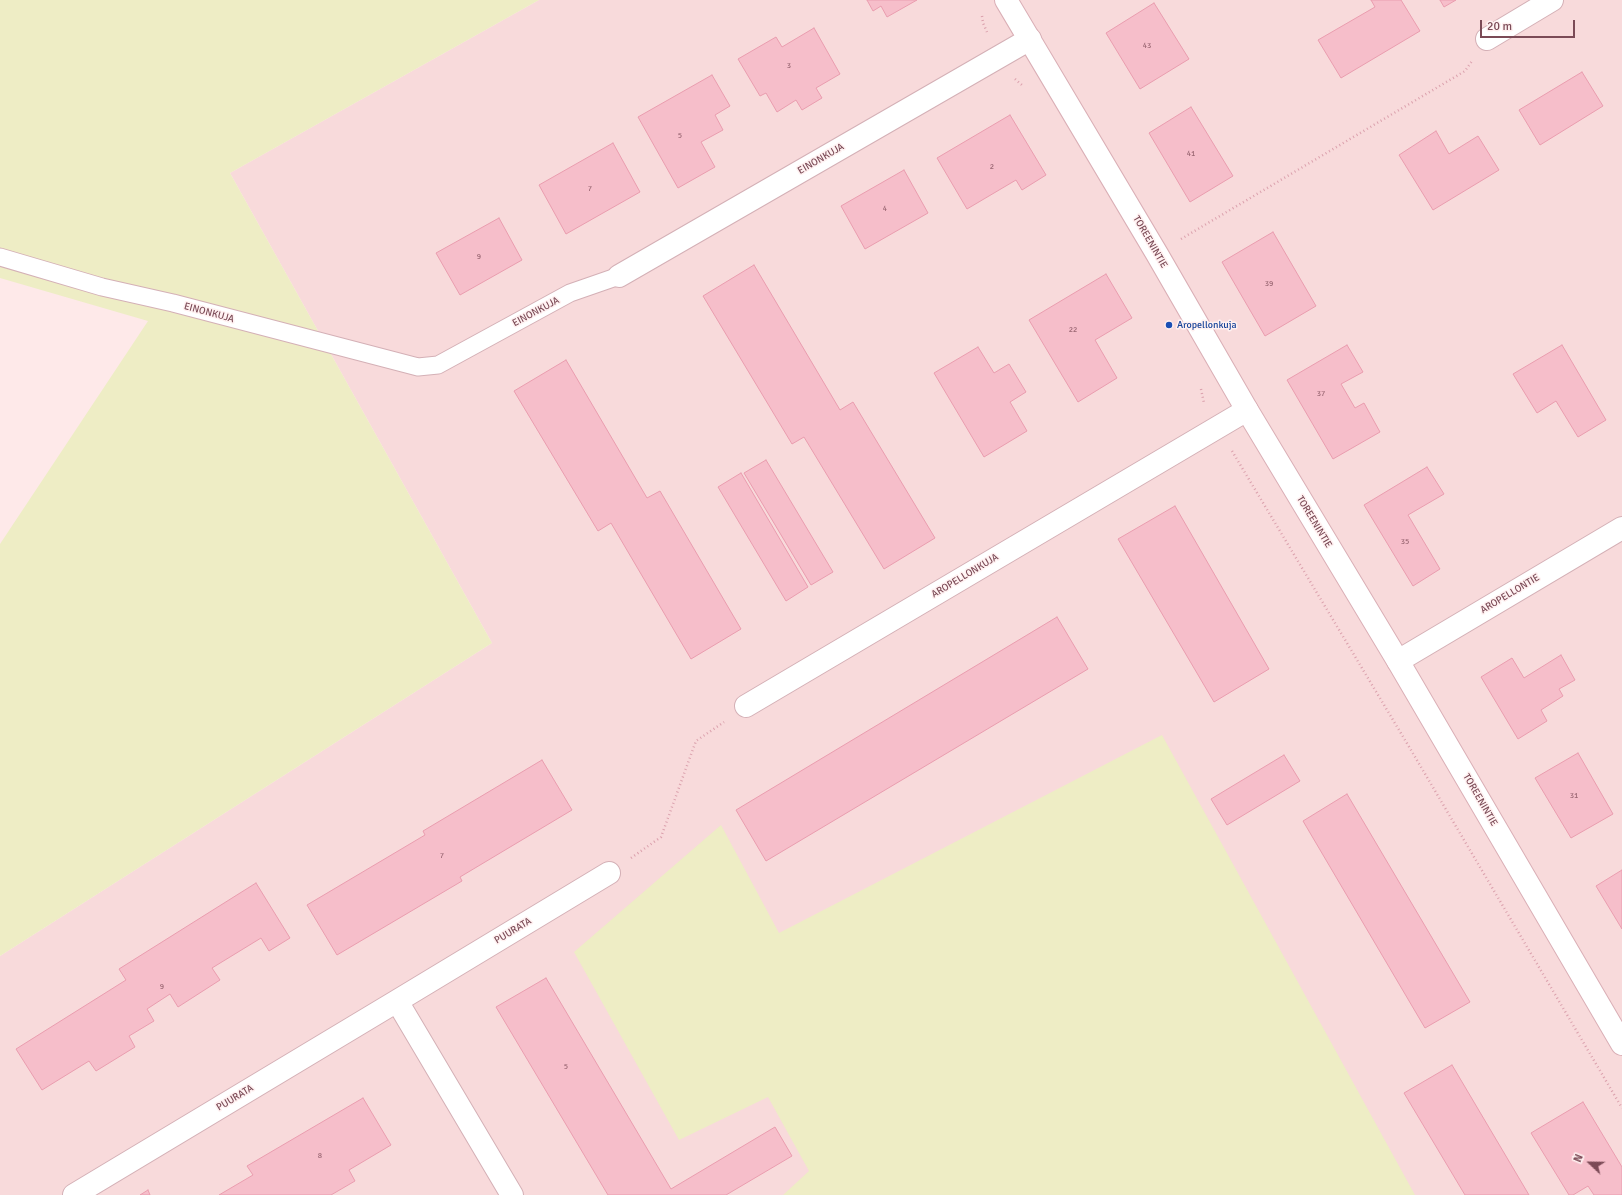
<!DOCTYPE html>
<style>
body{margin:0}
#map{position:relative;width:1622px;height:1195px;overflow:hidden;background:#fee9e9;font-family:Signika,sans-serif}
canvas{display:block}
.north{position:absolute;left:1570px;top:1143px;width:40px;height:40px;-webkit-text-stroke:3px #fff1f1;paint-order:stroke;rotate:292deg;font-size:11px;font-weight:700;line-height:16px;text-align:center;color:#7b4a56}
.north::after{content:'';display:block;margin:auto;width:14px;height:18px;background:#7b4a56;clip-path:polygon(50% 0,100% 100%,50% 72%,0 100%)}
.scale{position:absolute;left:1480px;top:20px;width:95px;height:18px;box-sizing:border-box;border:2px solid #7b4a56;border-top:0;padding-left:5px;font-size:12px;line-height:14px;white-space:nowrap;color:#7b4a56;-webkit-text-stroke:3px #fff1f1;paint-order:stroke}
</style>
<div id="map">
<canvas width="1622" height="1195"></canvas>
<div class="north">N</div>
<div class="scale">20 m</div>
</div>
<script>
const ctx = document.querySelector('canvas').getContext('2d');
ctx.lineJoin = 'round';
function fill(path, color) { ctx.fillStyle = color; ctx.fill(path, 'evenodd'); }
const toPath = rows => new Path2D(rows.map(r => 'M' + r).join(''));
function stroke(path, color, width, dash) { ctx.strokeStyle = color; ctx.lineWidth = width; ctx.lineCap = dash ? 'butt' : 'round'; ctx.setLineDash(dash || []); ctx.stroke(path); }
function label(font, color, halo, rows, align = 'center') {
  ctx.font = font + ' Signika,sans-serif'; ctx.lineWidth = 3; ctx.setLineDash([]); ctx.textBaseline = 'middle'; ctx.strokeStyle = halo; ctx.fillStyle = color; for (const [text, x, y, turn = 0] of rows) {
    ctx.save(); ctx.translate(x, y); ctx.rotate((+turn || 0) * Math.PI / 180); ctx.textAlign = isNaN(turn) ? turn : align; if (halo) ctx.strokeText(text, 0, 0); ctx.fillText(text, 0, 0); ctx.restore();
  }
}
const residential = toPath([
 [539,0,1622,0,1622,1195,0,1195,0,956,492,643,230,173]
]);
const green = toPath([
 [0,0,539,0,230,173,492,643,0,956,0,544,148,321,0,278],
 [1162,735,1415,1195,783,1195,809,1171,768,1097,679,1140,574,952,721,825,779,933]
]);
const building = toPath([
 [867,0,917,0,887,17,881,6,873,11,867,0],
 [1371,0,1401,0,1420,31,1341,78,1318,40,1375,7,1371,0],
 [1440,0,1456,0,1444,7,1440,0],
 [1154,3,1189,59,1140,89,1106,33,1154,3],
 [814,28,840,74,816,88,822,98,802,110,796,100,777,112,766,93,760,96,738,59,776,37,782,47,814,28],
 [1582,72,1603,106,1540,145,1519,110,1582,72],
 [712,75,730,106,715,115,723,130,701,142,715,167,678,188,638,117,712,75],
 [1191,107,1233,176,1190,202,1149,133,1191,107],
 [1010,115,1046,175,1022,190,1016,180,967,209,937,158,1010,115],
 [1436,131,1449,154,1478,136,1499,170,1433,210,1399,155,1436,131],
 [613,143,640,192,566,234,539,185,613,143],
 [904,170,928,213,865,249,841,206,904,170],
 [499,218,522,260,460,295,436,253,499,218],
 [1273,232,1316,306,1265,336,1222,262,1273,232],
 [754,265,840,410,853,402,935,538,884,569,804,437,792,444,703,296,754,265],
 [1106,274,1132,318,1095,340,1117,378,1078,402,1029,320,1106,274],
 [1347,345,1363,372,1341,384,1355,408,1364,403,1380,432,1333,459,1287,380,1347,345],
 [1562,345,1606,420,1578,437,1556,401,1537,413,1513,374,1562,345],
 [978,347,994,373,1009,364,1026,392,1010,402,1027,431,984,457,934,373,978,347],
 [566,360,647,498,660,491,741,629,691,659,611,523,598,531,514,391,566,360],
 [766,460,833,572,811,585,744,473,766,460],
 [1427,467,1444,494,1408,515,1440,569,1413,586,1364,505,1427,467],
 [741,473,808,587,786,601,718,487,741,473],
 [1175,506,1269,669,1214,702,1118,539,1175,506],
 [1057,617,1088,669,766,861,736,810,1057,617],
 [1561,655,1575,680,1559,689,1563,696,1541,710,1547,721,1518,739,1481,677,1512,658,1524,678,1561,655],
 [1578,753,1613,814,1571,838,1535,778,1578,753],
 [1284,755,1300,781,1227,825,1211,799,1284,755],
 [542,760,572,810,460,877,462,881,337,955,307,905,425,835,423,831,542,760],
 [1347,794,1470,1002,1425,1028,1303,821,1347,794],
 [1622,870,1622,929,1596,886,1622,870],
 [256,883,290,938,269,951,261,938,212,968,220,980,178,1007,170,994,147,1009,154,1021,129,1036,135,1047,96,1071,89,1061,42,1090,16,1049,126,980,119,969,256,883],
 [546,978,671,1189,775,1127,792,1156,726,1195,608,1195,496,1007,546,978],
 [1452,1065,1529,1195,1465,1195,1404,1093,1452,1065],
 [363,1098,391,1145,349,1170,355,1181,331,1195,219,1195,253,1175,247,1166,363,1098],
 [1583,1102,1622,1167,1622,1195,1594,1195,1588,1186,1573,1195,1569,1195,1531,1133,1583,1102],
 [148,1190,150,1195,140,1195,148,1190]
]);
const path = toPath([
 [982,16,983,23,987,32],
 [1015,79,1023,86],
 [1181,239,1465,71,1472,61],
 [1201,389,1204,403],
 [1232,451,1408,745,1622,1108],
 [631,858,661,837,696,741,724,722]
]);
const lane = toPath([
 [0,257,102,287,173,303,418,367,438,365,570,293,619,276]
]);
const street = toPath([
 [1487,39,1552,0],
 [619,276,1030,39],
 [1398,661,1622,528],
 [746,706,1247,410],
 [397,1001,609,873],
 [74,1195,397,1001,512,1195]
]);
const secondary = toPath([
 [1006,0,1157,254,1247,410,1398,661,1622,1044]
]);
const markers = [
 [1169,325,4,"#1a4fb4"]
];
const numberNames = [
 ["43",1147,46],
 ["3",789,66],
 ["5",680,136],
 ["41",1191,154],
 ["2",992,167],
 ["7",590,189],
 ["4",885,209],
 ["9",479,257],
 ["39",1269,284],
 ["22",1073,330],
 ["37",1321,394],
 ["35",1405,542],
 ["31",1574,796],
 ["7",442,856],
 ["9",162,987],
 ["5",566,1067],
 ["8",320,1156]
];
const streetNames = [
 ["EINONKUJA",821,159,-30],
 ["TOREENINTIE",1150,242,60],
 ["EINONKUJA",536,312,-28],
 ["EINONKUJA",209,313,15],
 ["TOREENINTIE",1314,522,59],
 ["AROPELLONKUJA",965,576,-31],
 ["AROPELLONTIE",1510,594,-31],
 ["TOREENINTIE",1480,800,60],
 ["PUURATA",513,931,-31],
 ["PUURATA",235,1098,-31]
];
const transitNames = [
 ["Aropellonkuja",1177,325]
];
fill(residential, '#f8dadb');
fill(green, '#eeedc5');
fill(building, '#f6beca');
stroke(building, '#ea9daf', 1);
stroke(lane, '#d4b0b6', 19);
stroke(street, '#d4b0b6', 24);
stroke(secondary, '#daafb6', 24);
stroke(path, '#dba1ad', 2.5, [1, 3]);
stroke(lane, '#fff', 17);
stroke(street, '#fff', 22);
stroke(secondary, '#fff', 22);
for (const [x, y, r, color] of markers) { const dot = new Path2D(); dot.arc(x, y, r, 0, 2 * Math.PI); ctx.fillStyle = color; ctx.fill(dot); stroke(dot, '#fff1f1', 1.5); }
label('8px', '#9a6773', null, numberNames);
label('10px', '#7b4a56', '#fff1f1', streetNames);
label('10px', '#164399', '#fff1f1', transitNames, 'left');
</script>
